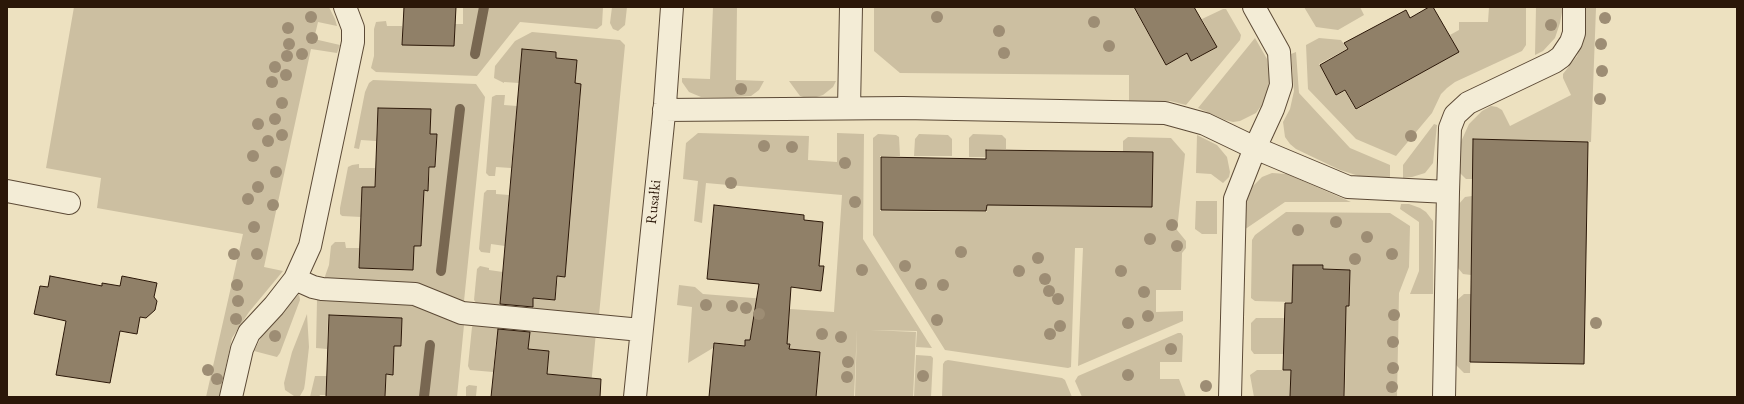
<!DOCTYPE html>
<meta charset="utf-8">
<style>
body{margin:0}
#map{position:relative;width:1744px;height:404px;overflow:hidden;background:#ede1c0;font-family:"EB Garamond",serif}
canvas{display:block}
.frame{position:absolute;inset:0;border:8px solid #2b1708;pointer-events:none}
</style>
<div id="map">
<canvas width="1744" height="404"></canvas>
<div class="frame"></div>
</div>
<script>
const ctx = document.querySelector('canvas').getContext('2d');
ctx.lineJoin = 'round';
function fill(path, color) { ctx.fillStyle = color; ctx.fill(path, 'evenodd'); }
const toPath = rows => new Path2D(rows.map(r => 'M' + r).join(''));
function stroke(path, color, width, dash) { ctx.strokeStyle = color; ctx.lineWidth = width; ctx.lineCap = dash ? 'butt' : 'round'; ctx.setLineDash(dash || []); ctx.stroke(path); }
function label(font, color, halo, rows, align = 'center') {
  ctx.font = font + ' "EB Garamond",serif'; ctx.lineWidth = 3; ctx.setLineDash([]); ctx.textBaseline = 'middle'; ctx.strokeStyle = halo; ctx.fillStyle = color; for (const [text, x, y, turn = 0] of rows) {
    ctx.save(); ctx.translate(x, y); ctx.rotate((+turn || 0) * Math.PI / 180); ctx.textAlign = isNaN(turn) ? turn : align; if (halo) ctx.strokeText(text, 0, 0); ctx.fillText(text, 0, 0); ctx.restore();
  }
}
const green = toPath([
 [74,7,329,7,335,19,337,26,318,22,314,39,340,45,337,53,311,49,264,267,283,271,249,312,232,338,219,397,206,397,243,234,97,208,101,178,46,168],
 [463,7,603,7,602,25,597,29,520,22,477,76,376,72,371,68,374,56,374,29,376,22,386,21,387,26,402,26,402,45,454,46,455,24,463,24],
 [612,7,627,7,625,25,618,31,613,29,610,23],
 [713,7,737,7,736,80,764,81,759,90,751,96,733,97,701,97,689,92,682,82,682,78,710,79],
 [874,7,1133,7,1166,65,1187,53,1192,61,1217,47,1202,19,1223,9,1226,9,1241,35,1240,40,1186,105,1170,101,1129,101,1129,75,900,73,874,51],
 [1304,7,1360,7,1364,15,1338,30,1316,27],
 [1489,7,1526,7,1526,45,1522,51,1455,82,1447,88,1441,94,1432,113,1396,156,1356,139,1308,89,1306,45,1319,38,1341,40,1347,49,1319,64,1336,95,1345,91,1356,110,1458,52,1450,35,1459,30,1459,22,1488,22],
 [1536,7,1563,7,1560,23,1555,38,1543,51,1535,55],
 [1586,8,1596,8,1591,142,1474,139,1473,179,1466,179,1459,172,1460,144,1469,124,1482,111,1491,106,1497,107,1502,110,1510,126,1571,95,1563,78,1563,74,1577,56,1581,46,1586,28],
 [532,32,620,40,625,45,599,315,477,304,474,300,477,269,480,266,489,268,489,270,503,272,500,302,533,304,533,298,555,300,558,277,565,277,571,118,579,118,581,84,575,83,577,60,556,58,556,51,522,49,519,83,504,82,504,83,494,78,495,66,515,41],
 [1255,38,1267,59,1270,77,1266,99,1256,113,1240,121,1233,122,1225,120,1198,108],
 [1296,52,1299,93,1350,148,1390,165,1390,178,1359,176,1340,170,1296,149,1290,144,1285,137,1283,122,1290,109,1294,91,1291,54],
 [373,80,476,84,485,97,464,301,458,304,323,282,329,265,331,246,335,242,345,242,346,248,359,248,359,268,413,270,414,246,421,247,423,212,416,190,428,191,430,167,436,167,437,134,430,134,431,110,378,108,376,141,361,140,359,149,354,148,365,92,369,83],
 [789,81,836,81,833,87,823,95,810,99,800,96],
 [496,95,505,95,504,105,517,106,511,168,496,167,495,176,489,176,486,173,492,97],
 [1434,124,1437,125,1433,163,1425,173,1412,177,1403,178,1403,165],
 [698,133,809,136,808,160,837,162,837,133,864,134,863,239,932,348,916,347,917,331,870,330,916,332,913,397,855,397,857,329,854,397,816,397,820,352,789,349,790,344,746,340,745,345,714,343,713,348,688,363,692,307,677,305,679,285,695,287,703,294,790,301,790,309,834,312,842,195,706,183,702,223,694,221,698,181,683,179,686,143],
 [878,134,896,135,899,137,900,156,880,156,880,211,987,212,987,205,1152,206,1153,153,1123,152,1123,141,1128,137,1171,138,1185,154,1177,230,1186,241,1186,248,1182,253,1181,290,1156,290,1156,312,1183,311,1183,321,1078,366,1083,248,1075,248,1071,367,1068,368,945,350,873,235,873,138],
 [919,134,948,135,952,139,952,156,914,156,915,139],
 [973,134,1002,135,1006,139,1006,149,986,149,985,157,969,157,969,138],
 [1197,135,1217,145,1227,157,1230,172,1229,177,1223,183,1211,174,1196,173],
 [359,164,359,168,375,168,375,187,362,187,361,217,342,216,340,214,340,208,348,167,352,165],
 [1272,173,1287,174,1351,202,1285,202,1241,232,1242,206,1250,189,1262,177],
 [487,190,496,190,496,194,509,195,505,246,491,244,490,253,481,252,479,249,484,193],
 [1472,196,1472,207,1471,275,1463,274,1458,268,1458,205,1465,197],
 [1196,201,1217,201,1217,234,1202,234,1195,229],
 [1401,204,1409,204,1420,208,1426,212,1433,221,1433,294,1410,294,1419,271,1419,222,1400,209],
 [1286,212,1390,213,1410,226,1409,267,1399,293,1397,397,1345,397,1346,306,1349,306,1350,270,1324,269,1324,265,1293,265,1292,302,1255,301,1251,298,1252,240,1255,235],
 [299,294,300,300,280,353,277,357,254,351,263,334],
 [1464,294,1472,294,1470,373,1464,373,1456,365,1456,301],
 [317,300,410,302,463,322,464,325,457,397,386,397,386,375,393,375,394,346,402,346,402,318,328,315,327,349,316,348],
 [307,314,309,347,305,383,304,389,300,396,294,396,285,390,284,383,292,352],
 [1256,318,1291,318,1291,354,1254,354,1251,350,1251,323],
 [476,321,596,332,590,397,552,397,553,374,547,374,549,351,527,349,527,342,496,340,493,372,470,370,468,366,472,327],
 [1178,333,1181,333,1183,336,1182,362,1160,362,1160,379,1179,379,1186,397,1082,397,1075,381,1078,376],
 [916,355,931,356,933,358,931,397,914,397],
 [948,360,1062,378,1065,380,1072,397,942,397,943,364,945,361],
 [1257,370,1291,370,1290,397,1254,397,1250,375],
 [315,376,333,376,332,395,320,395,319,397,310,397],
 [469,385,477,386,476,396,491,397,466,397,466,387]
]);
const stream = toPath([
 [475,54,484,7],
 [441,271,460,109],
 [424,397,430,345]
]);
const building = toPath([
 [404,7,456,7,454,46,402,45,404,7],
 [1134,7,1194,7,1217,47,1191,61,1187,53,1166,65,1134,7],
 [1429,7,1433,7,1459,52,1356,109,1345,90,1336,95,1320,65,1348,49,1344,43,1406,10,1410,18,1429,7],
 [522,49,556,52,556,58,577,60,575,83,581,84,565,277,557,276,555,300,533,298,533,307,500,304,522,49],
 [378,108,431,109,430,134,437,134,435,167,429,167,428,191,424,190,421,246,414,246,413,270,359,268,362,187,375,187,378,108],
 [1473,139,1588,142,1584,364,1470,362,1473,139],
 [986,150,1153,152,1152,207,987,205,986,211,881,210,881,157,986,159,986,150],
 [714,205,804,215,804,220,823,222,819,266,824,266,821,291,791,287,787,344,790,344,789,349,820,352,816,397,709,397,714,343,745,346,745,340,750,340,759,284,707,279,714,205],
 [1293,265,1323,265,1323,269,1350,270,1349,306,1346,306,1344,397,1290,397,1291,370,1283,370,1285,303,1292,303,1293,265],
 [50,276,102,286,102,283,120,286,122,276,157,283,154,297,157,301,155,310,146,318,140,317,137,334,120,331,110,383,56,375,66,321,34,314,40,286,48,287,50,276],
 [329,315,402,318,401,346,394,346,393,375,386,374,385,397,326,397,329,315],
 [498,329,530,332,528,349,549,351,547,374,601,379,600,397,491,397,498,329]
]);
const minor = toPath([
 [1254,7,1279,52,1281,85,1273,109,1255,148,1348,187,1448,192,1444,397],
 [849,108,851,7],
 [664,110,903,108,1165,113,1205,124,1255,148,1235,199,1230,397],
 [7,191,69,203],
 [1448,192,1450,128,1455,115,1468,103,1554,62,1561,57,1571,42,1574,33,1574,7],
 [295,279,313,287,322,289,415,294,462,313,641,330],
 [231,397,242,349,249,333,274,306,295,279,310,246,353,42,353,28,345,7],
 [635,397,665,104,672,7]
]);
const trees = [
 [311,17],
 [937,17],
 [1605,18],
 [1094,22],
 [1551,25],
 [288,28],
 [999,31],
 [312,38],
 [289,44],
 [1601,44],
 [1109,46],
 [1004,53],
 [302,54],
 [287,56],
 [275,67],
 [1602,71],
 [286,75],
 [272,82],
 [741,89],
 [1600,99],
 [282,103],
 [275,119],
 [258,124],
 [282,135],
 [1411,136],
 [268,141],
 [764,146],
 [792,147],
 [253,156],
 [845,163],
 [276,172],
 [731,183],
 [258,187],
 [248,199],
 [855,202],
 [273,205],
 [1336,222],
 [1172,225],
 [254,227],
 [1298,230],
 [1367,237],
 [1150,239],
 [1177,246],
 [961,252],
 [234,254],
 [257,254],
 [1392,254],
 [1038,258],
 [1355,259],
 [905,266],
 [862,270],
 [1019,271],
 [1121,271],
 [1045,279],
 [921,284],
 [237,285],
 [943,285],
 [1049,291],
 [1144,292],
 [1058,299],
 [238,301],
 [706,305],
 [732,306],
 [746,308],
 [759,314],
 [1394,315],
 [1148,316],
 [236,319],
 [937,320],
 [1128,323],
 [1596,323],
 [1060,326],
 [822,334],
 [1050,334],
 [275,336],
 [841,337],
 [1393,342],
 [1171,349],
 [848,362],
 [1393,368],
 [208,370],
 [1128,375],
 [923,376],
 [847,377],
 [217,379],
 [1206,386],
 [1392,387]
];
const streetNames = [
 ["Rusałki",654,202,-84]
];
fill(green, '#ccbfa1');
stroke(stream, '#786751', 10);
fill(building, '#908068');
stroke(building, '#2b1708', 1);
stroke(minor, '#5c4a36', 24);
stroke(minor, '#f3ecd6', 22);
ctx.fillStyle = '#9d8d74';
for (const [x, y] of trees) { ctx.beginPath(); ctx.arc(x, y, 6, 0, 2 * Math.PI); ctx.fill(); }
label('15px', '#2b1708', '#f3ecd6', streetNames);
</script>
